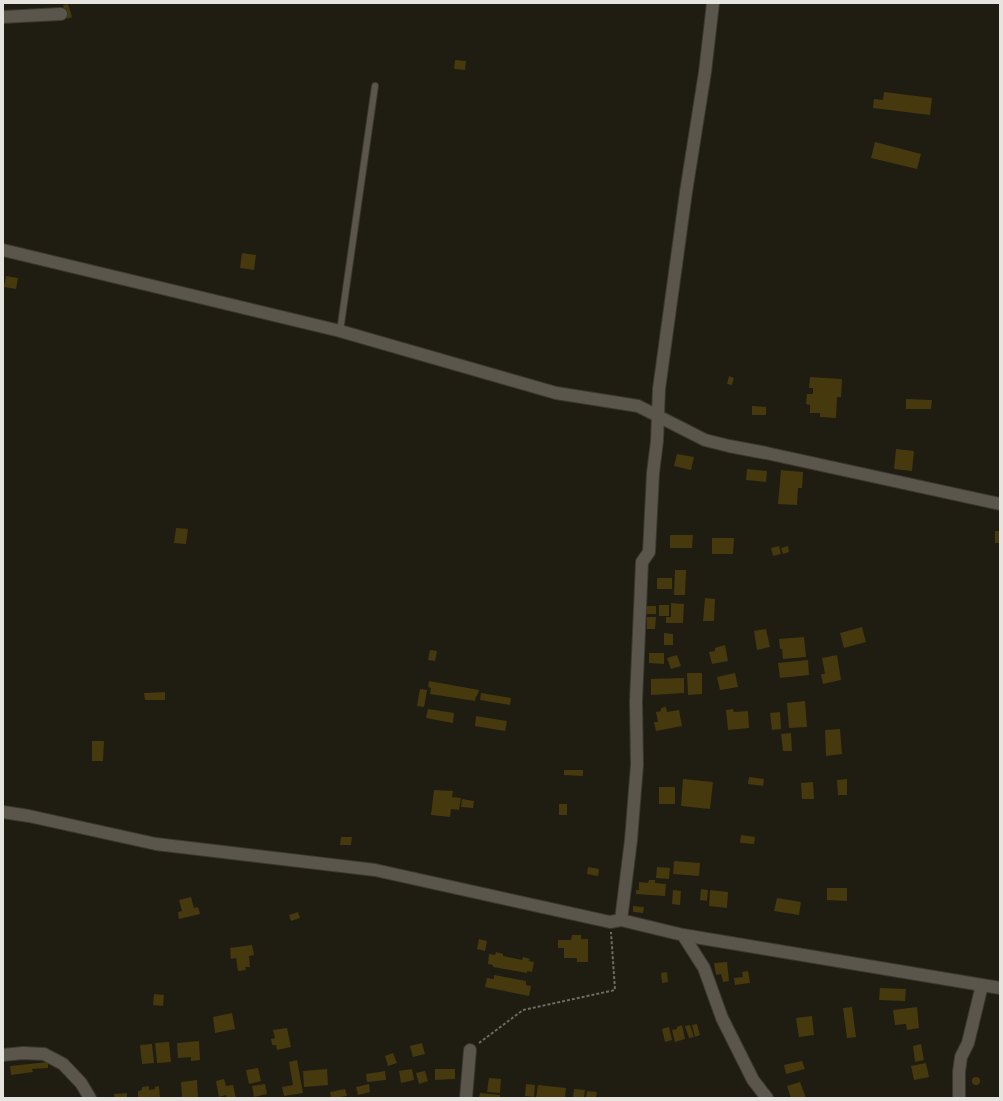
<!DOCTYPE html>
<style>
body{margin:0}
#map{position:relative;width:1003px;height:1101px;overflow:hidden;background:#1f1c12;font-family:Arial,sans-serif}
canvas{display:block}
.frame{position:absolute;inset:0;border:4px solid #e6e4de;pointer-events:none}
</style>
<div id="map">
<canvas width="1003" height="1101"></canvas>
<div class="frame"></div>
</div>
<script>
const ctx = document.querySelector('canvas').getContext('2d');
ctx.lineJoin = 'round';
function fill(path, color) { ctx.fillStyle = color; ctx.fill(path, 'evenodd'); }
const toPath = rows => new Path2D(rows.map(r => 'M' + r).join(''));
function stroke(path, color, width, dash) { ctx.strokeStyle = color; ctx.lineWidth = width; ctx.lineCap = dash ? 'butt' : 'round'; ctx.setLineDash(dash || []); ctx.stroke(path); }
const building = toPath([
 [68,4,72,17,67,19,63,5],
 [455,60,466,61,465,70,454,69],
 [884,92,932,98,930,115,873,108,874,99,883,100],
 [875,142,921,154,917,169,871,158],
 [242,253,256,255,254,270,240,268],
 [6,276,18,278,16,289,4,287],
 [729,376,734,378,732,385,727,384],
 [810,377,842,379,841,397,837,397,836,418,820,417,820,413,810,413,810,405,806,404,807,394,813,394,813,388,809,388],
 [906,399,932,400,931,409,906,409],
 [752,406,766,407,766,415,752,415],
 [896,449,914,451,912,471,894,469],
 [677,454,694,457,691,470,674,466],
 [747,469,767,471,766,482,746,480],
 [781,470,803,472,802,488,798,488,797,505,778,504],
 [176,528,188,529,186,544,174,543],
 [995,531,1000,531,1000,543,995,543],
 [670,535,693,535,692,548,670,548],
 [712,538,734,538,733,554,712,554],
 [779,546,781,554,773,556,771,548],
 [788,546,789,552,783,554,781,548],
 [675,570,686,570,685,595,674,595],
 [657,578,672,578,672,589,657,589],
 [705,598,715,599,714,621,703,621],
 [671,603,684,604,683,623,666,623,666,617,671,617],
 [659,605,669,605,669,616,659,616],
 [646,606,656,606,656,614,646,614],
 [647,617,656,617,655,629,647,629],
 [862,627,866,642,844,648,840,633],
 [766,629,770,647,757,650,754,631],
 [664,633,673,634,673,645,664,645],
 [804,637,806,657,783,659,782,649,780,649,779,639],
 [725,645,728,661,712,664,709,652,715,651,715,648],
 [430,650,437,651,435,661,428,660],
 [649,653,664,653,664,664,649,663],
 [677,655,681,666,671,669,667,658],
 [837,655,841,680,823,684,821,674,825,674,822,658],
 [808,660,809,675,780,678,778,663],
 [687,673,702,673,702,694,688,695],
 [735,673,738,687,720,690,717,677],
 [684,678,684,693,651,695,651,679],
 [429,681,479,690,477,696,476,696,475,701,430,694,431,688,428,687],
 [420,689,427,690,424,707,417,706],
 [165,692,165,700,145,700,144,693],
 [481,693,511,698,510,705,480,700],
 [805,701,807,727,789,728,787,703],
 [666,707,667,712,679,710,682,726,656,731,654,722,658,722,656,712,661,711,661,708],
 [428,709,454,713,453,723,426,718],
 [733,709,734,712,748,711,749,728,728,730,726,710],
 [780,712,781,729,772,730,770,713],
 [476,716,507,721,505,731,475,726],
 [840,729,842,754,826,756,825,730],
 [791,733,792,751,783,751,781,734],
 [92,741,104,741,103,761,92,761],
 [564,770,583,770,583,776,564,775],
 [749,777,764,779,763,786,748,784],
 [683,779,713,782,710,809,681,806],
 [847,779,847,795,838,795,837,780],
 [813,782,814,799,802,799,801,783],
 [659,787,675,787,675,804,659,804],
 [434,790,453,791,452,797,461,798,459,810,451,809,450,817,431,815],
 [462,799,474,801,473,808,461,807],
 [559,804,567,804,567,815,559,815],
 [741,835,755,837,754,844,740,843],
 [341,837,352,837,351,845,340,845],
 [674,861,700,863,699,876,673,874],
 [588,867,599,869,598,876,587,874],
 [657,867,670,868,669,879,656,878],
 [649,880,655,880,655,883,666,884,665,896,636,894,636,890,639,890,639,882,648,883],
 [827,888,847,888,847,901,827,900],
 [701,889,708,890,707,901,700,900],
 [673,890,681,891,680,905,672,904],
 [710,890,728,892,727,908,709,906],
 [191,897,194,908,198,907,200,914,179,919,178,912,182,911,179,900],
 [777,898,801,902,799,915,774,911],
 [633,906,644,907,643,913,633,912],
 [298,912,300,918,291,921,289,915],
 [572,935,581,935,581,939,588,939,588,962,577,962,577,958,564,958,564,948,558,948,558,940,571,940],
 [479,939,487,941,485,951,477,949],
 [252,945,254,955,249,956,250,967,245,967,246,970,238,971,236,958,231,959,230,948],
 [496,952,503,954,503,956,522,960,523,957,530,959,529,961,534,962,532,972,527,971,527,973,493,967,493,965,488,964,489,954,495,955],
 [727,962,729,981,723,982,721,974,716,975,714,963],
 [748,971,750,983,735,985,734,978,743,977,742,972],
 [667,972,668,982,662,983,661,973],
 [494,975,526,981,526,985,531,986,529,996,485,987,487,978,494,979],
 [880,988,906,989,905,1001,879,1000],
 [154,994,164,995,163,1006,153,1005],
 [852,1007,856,1037,847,1038,843,1008],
 [917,1007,919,1028,907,1030,906,1024,895,1025,893,1010],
 [232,1013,235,1029,215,1033,213,1017],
 [812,1016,814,1035,799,1037,796,1018],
 [697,1024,700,1035,695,1037,692,1025],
 [682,1025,685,1039,675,1042,672,1030,677,1029,677,1027],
 [690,1025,694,1037,689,1038,685,1026],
 [669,1027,672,1040,665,1042,662,1029],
 [287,1028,291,1047,277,1050,276,1045,272,1045,271,1039,275,1038,273,1030],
 [199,1041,200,1060,191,1061,191,1057,178,1058,177,1043],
 [169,1042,171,1062,157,1063,155,1043],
 [422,1043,425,1054,413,1057,410,1046],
 [152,1044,154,1063,142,1064,140,1045],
 [921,1044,924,1060,915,1062,913,1046],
 [393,1053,397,1063,388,1066,385,1056],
 [297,1060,303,1093,284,1096,282,1087,293,1085,289,1062],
 [802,1061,805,1069,786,1074,784,1065],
 [48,1062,48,1068,32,1069,33,1072,11,1075,10,1066],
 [926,1063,929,1077,914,1080,911,1066],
 [258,1068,261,1081,249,1084,246,1070],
 [327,1069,328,1085,304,1087,303,1071],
 [412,1069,414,1080,401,1083,399,1071],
 [435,1069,455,1069,455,1079,435,1080],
 [385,1071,386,1080,367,1082,366,1074],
 [425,1071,428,1081,419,1084,416,1073],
 '972 1081a4 4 0 1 1 8 0a4 4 0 1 1-8 0Z',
 [489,1078,501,1079,500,1093,487,1092],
 [224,1079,226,1086,233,1085,236,1098,227,1098,226,1095,219,1097,216,1081],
 [197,1080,198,1098,182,1098,181,1082],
 [800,1082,806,1098,791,1098,787,1086],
 [265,1084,267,1094,254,1097,252,1086],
 [369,1084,370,1092,358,1095,356,1087],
 [526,1084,535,1085,534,1097,525,1096],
 [538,1085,566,1088,565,1098,536,1098],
 [149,1086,149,1090,155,1089,155,1087,159,1086,160,1098,138,1098,138,1091,142,1090,142,1087],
 [345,1089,347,1096,331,1098,330,1092],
 [574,1089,585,1090,584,1098,573,1098],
 [587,1091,597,1092,596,1098,586,1097],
 [127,1093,127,1098,115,1098,114,1094],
 [480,1093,500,1095,500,1098,479,1098]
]);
const path = toPath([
 [479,1043,523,1010,615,990,611,932]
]);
const lane = toPath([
 [340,331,375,86]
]);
const street = toPath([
 [3,17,61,14],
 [3,250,340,331,556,393,638,406,705,440,729,446,766,453,1000,504],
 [3,812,29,816,156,844,375,870,610,922,621,920,683,935,1000,988],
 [621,920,631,840,637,765,636,701,642,562,649,552,653,473,657,441,659,389,686,192,705,72,713,3],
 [683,935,704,968,722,1018,753,1080,767,1098],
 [3,1055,23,1053,44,1054,63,1064,81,1083,90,1098],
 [466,1098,470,1050],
 [959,1098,959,1072,961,1057,968,1043,982,985]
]);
fill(building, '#46390e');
stroke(lane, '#3a3732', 8);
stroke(street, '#3a3732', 14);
stroke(path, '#6f6d64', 2, [3, 2]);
stroke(lane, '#5a564b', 6);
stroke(street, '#5a564b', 12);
</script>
